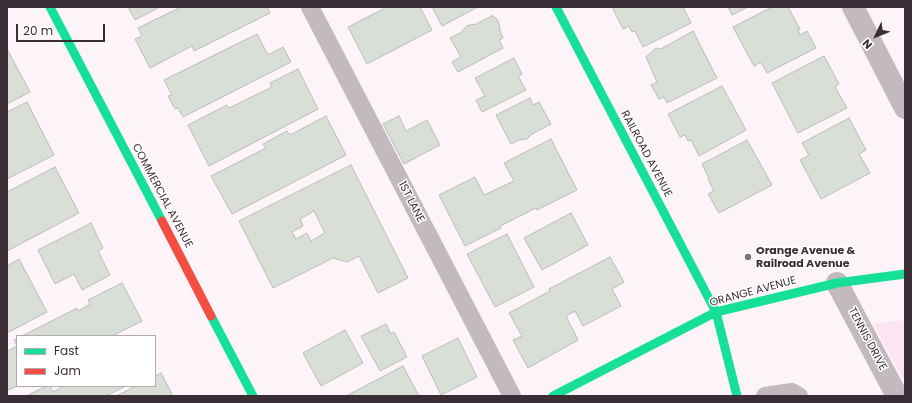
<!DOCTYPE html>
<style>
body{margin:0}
#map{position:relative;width:912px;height:403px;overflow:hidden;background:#fcf4f8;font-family:Poppins,sans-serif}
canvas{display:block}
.frame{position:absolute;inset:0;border:8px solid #3b2d36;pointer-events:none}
.legend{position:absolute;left:16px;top:335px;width:140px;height:52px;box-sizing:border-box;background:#fff;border:1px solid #b1abaf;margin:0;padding:5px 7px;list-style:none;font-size:12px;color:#3b2d36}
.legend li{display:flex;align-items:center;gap:8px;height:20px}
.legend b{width:20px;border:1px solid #b1abaf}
.north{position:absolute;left:856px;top:16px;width:40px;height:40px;-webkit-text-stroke:3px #fff;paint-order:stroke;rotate:227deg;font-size:11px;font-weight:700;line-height:16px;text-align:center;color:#3b2d36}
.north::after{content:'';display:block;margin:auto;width:14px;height:18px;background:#3b2d36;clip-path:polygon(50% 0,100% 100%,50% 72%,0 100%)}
.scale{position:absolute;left:16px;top:24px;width:89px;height:18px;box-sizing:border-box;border:2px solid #3b2d36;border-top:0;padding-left:5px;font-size:12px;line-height:14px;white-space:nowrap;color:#3b2d36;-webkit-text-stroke:3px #fff;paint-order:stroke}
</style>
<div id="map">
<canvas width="912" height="403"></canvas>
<div class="frame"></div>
<ul class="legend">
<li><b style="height:5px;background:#16e098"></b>Fast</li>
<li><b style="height:5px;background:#f24e42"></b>Jam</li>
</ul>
<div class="north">N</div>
<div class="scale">20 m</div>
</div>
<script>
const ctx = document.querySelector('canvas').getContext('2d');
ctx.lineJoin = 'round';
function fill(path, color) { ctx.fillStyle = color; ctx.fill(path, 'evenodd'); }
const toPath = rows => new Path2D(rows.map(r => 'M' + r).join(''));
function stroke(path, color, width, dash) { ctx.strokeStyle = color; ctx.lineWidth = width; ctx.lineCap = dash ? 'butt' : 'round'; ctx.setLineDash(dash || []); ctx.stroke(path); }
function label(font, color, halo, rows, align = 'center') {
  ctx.font = font + ' Poppins,sans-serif'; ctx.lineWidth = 3; ctx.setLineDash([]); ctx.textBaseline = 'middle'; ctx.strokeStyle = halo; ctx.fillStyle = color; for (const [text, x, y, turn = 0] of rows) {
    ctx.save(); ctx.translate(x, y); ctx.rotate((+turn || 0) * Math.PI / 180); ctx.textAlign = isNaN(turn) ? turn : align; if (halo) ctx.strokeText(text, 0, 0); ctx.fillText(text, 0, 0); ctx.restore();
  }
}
const green = toPath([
 [905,320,905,382,873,324]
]);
const building = toPath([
 [128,7,160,7,135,20,128,7],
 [181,7,267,7,270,13,194,51,192,46,150,68,135,39,142,36,138,28,181,7],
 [387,7,420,7,432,30,367,64,348,27,387,7],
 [432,7,478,7,442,26,432,7],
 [612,7,683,7,691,23,643,47,635,31,632,32,629,26,623,29,612,7],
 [728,7,748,7,732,15,728,7],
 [772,7,788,7,800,29,798,30,800,35,807,31,816,48,767,73,761,62,754,66,733,27,772,7],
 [491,15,497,19,499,23,500,31,503,38,499,40,503,48,458,72,452,62,461,57,450,38,462,32,462,31,467,26,474,24,474,25,492,16,491,15],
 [693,31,717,78,667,103,664,97,659,99,651,85,657,82,646,57,656,48,661,49,693,31],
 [257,34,268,55,283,47,291,62,183,117,178,108,175,109,168,96,172,95,164,80,257,34],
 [7,49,30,92,7,104,7,49],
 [824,56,839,84,835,87,847,108,798,133,772,83,824,56],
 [514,58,522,74,518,76,526,90,482,112,476,100,485,96,475,78,514,58],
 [298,69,318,109,209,166,188,125,227,105,229,108,272,87,270,83,298,69],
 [722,86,746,130,699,156,691,140,688,141,685,135,680,137,668,114,722,86],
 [530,98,533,105,539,102,551,124,532,134,527,139,519,140,511,144,496,115,530,98],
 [27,102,54,155,7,179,7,112,27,102],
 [326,116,346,155,232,214,211,176,266,148,263,144,287,131,290,135,326,116],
 [399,116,406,131,427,120,440,145,404,164,383,124,399,116],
 [849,118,866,150,859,154,870,173,821,199,800,160,809,155,802,143,849,118],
 [551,139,577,190,537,210,536,208,500,226,501,228,465,246,439,195,475,177,484,195,514,181,504,163,551,139],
 [747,140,772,185,719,213,708,194,714,191,708,179,709,178,702,164,747,140],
 [351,165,408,278,378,293,359,256,347,262,333,258,273,288,239,221,351,165],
 [314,211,325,233,311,241,307,233,296,239,292,232,303,226,300,219,314,211],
 [55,167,79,213,7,251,7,192,55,167],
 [571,213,588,245,542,270,524,238,571,213],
 [91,223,103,248,98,251,110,275,82,290,74,274,55,284,38,250,91,223],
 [507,234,534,287,495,307,467,254,507,234],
 [610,257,624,282,612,289,621,306,583,326,575,311,566,316,578,340,528,368,513,340,522,336,509,313,550,291,549,289,610,257],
 [19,259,47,312,7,333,7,266,19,259],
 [122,283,142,321,112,336,22,336,77,308,78,311,90,304,88,300,122,283],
 [386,324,391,334,394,332,407,357,380,371,361,336,386,324],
 [345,330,363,363,321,386,303,353,345,330],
 [458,338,477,377,441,395,422,356,458,338],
 [17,339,17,386,9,390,7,387,7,351,17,346,14,340,17,339],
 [403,366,419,396,346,396,403,366],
 [161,373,173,396,116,396,136,386,155,386,155,376,161,373],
 [47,386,50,386,53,392,64,386,126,386,106,396,26,396,47,386]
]);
const lane = toPath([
 [310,7,512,396],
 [765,396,792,392,799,396]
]);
const street = toPath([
 [853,7,905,108],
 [837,283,897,396]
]);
const fast = toPath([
 [50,7,162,221],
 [556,7,716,312,737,396],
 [211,316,253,396],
 [553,396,716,312,837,283,905,274]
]);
const jam = toPath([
 [162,221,211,316]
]);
const markers = [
 [748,257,4,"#7f737a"]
];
const streetNames = [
 ["RAILROAD AVENUE",646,154,62],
 ["COMMERCIAL AVENUE",162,196,62],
 ["1ST LANE",411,202,63],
 ["ORANGE AVENUE",753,292,-15],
 ["TENNIS DRIVE",867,339,62]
];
const poiNames = [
 ["Orange Avenue &",756,251],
 ["Railroad Avenue",756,264]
];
fill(green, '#fce5f2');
fill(building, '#d9dfd7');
stroke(building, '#bbbcb9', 1);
stroke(lane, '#c3bac0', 18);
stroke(street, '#c3bac0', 22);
stroke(fast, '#16e098', 9);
stroke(jam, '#f24e42', 9);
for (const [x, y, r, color] of markers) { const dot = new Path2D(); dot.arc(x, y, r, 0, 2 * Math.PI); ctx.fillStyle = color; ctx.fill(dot); stroke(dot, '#fff', 1.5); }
label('11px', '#3b2d36', '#fff', streetNames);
label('bold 11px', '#3b2d36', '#fff', poiNames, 'left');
</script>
